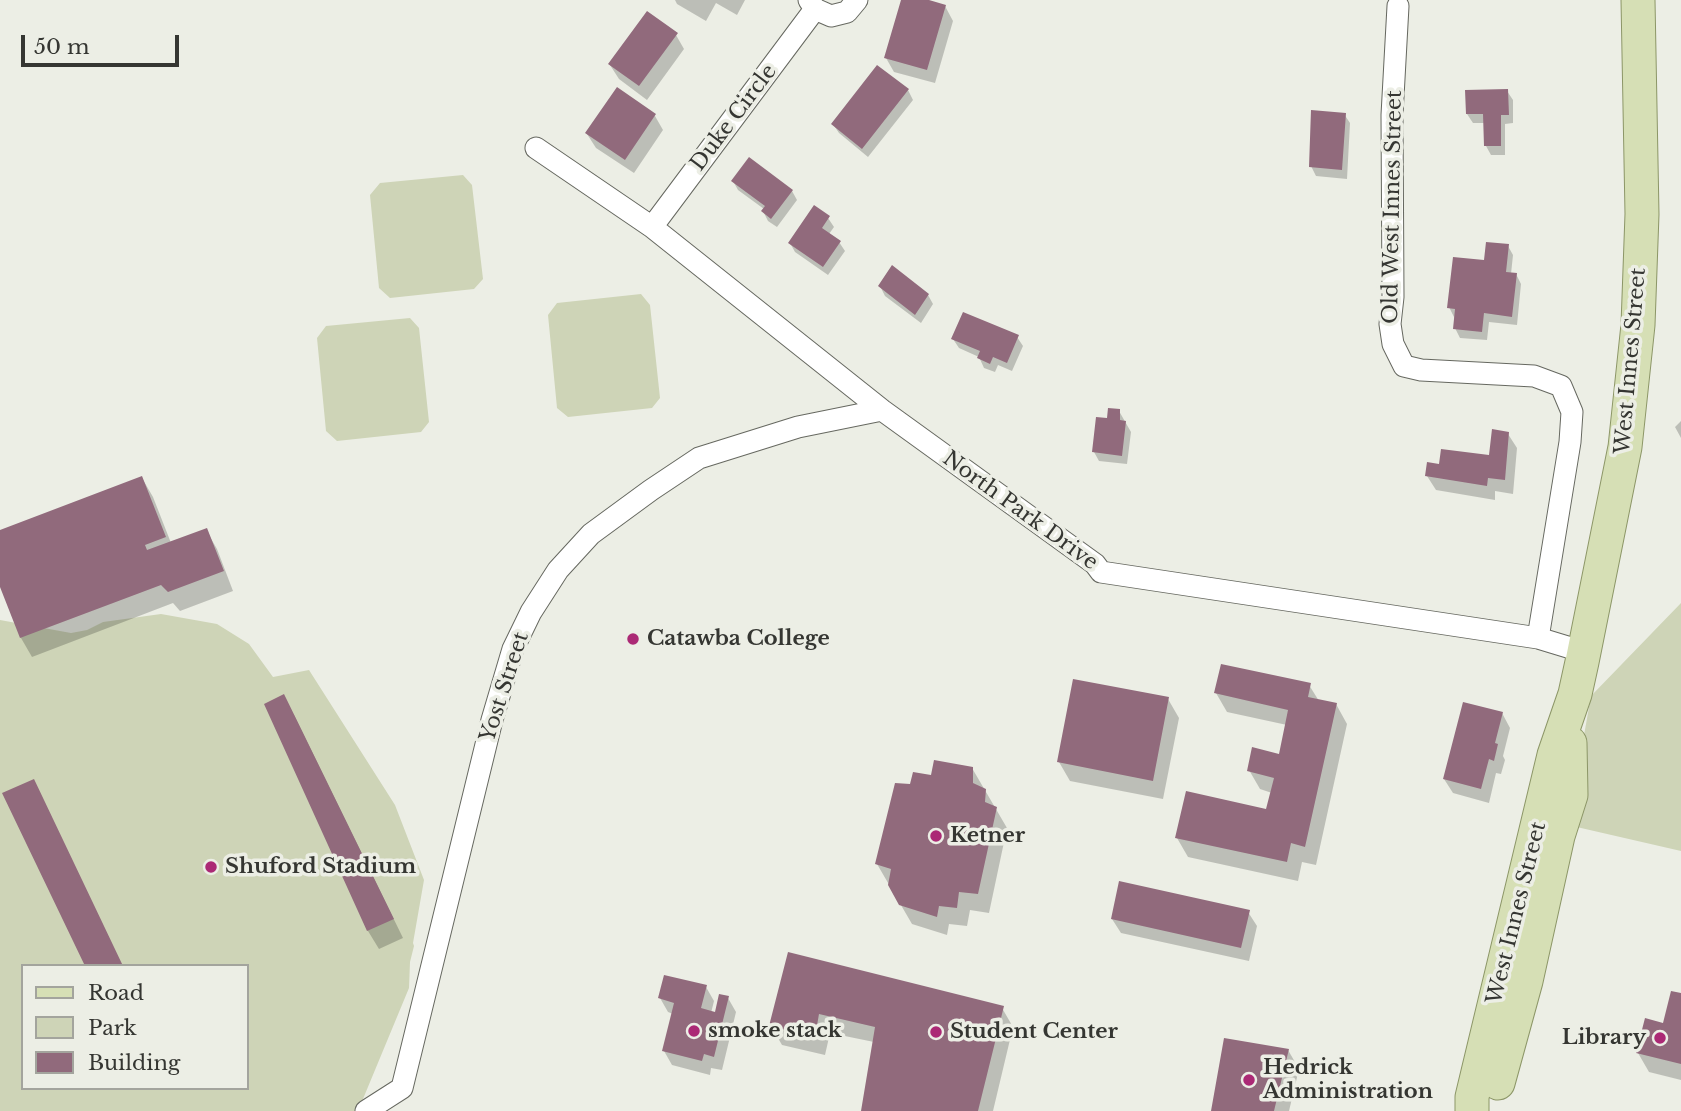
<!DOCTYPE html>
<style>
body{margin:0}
#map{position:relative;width:1681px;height:1111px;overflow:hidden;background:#eceee5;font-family:"Libre Baskerville",serif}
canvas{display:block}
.legend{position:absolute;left:21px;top:964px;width:228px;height:126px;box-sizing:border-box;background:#eceee5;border:2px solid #a3a49d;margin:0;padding:9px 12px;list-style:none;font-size:21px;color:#353632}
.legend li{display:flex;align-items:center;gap:14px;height:35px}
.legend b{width:35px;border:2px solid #a3a49d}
.scale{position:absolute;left:21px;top:35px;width:158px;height:32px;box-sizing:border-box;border:4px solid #353632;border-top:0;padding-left:9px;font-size:21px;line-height:24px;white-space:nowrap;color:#353632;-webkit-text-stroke:5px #eceee5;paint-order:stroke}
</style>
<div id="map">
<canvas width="1681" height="1111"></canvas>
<ul class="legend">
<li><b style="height:9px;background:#d6dfb5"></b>Road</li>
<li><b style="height:19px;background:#ced4b7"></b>Park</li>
<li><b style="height:19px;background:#916a7c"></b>Building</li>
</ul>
<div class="scale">50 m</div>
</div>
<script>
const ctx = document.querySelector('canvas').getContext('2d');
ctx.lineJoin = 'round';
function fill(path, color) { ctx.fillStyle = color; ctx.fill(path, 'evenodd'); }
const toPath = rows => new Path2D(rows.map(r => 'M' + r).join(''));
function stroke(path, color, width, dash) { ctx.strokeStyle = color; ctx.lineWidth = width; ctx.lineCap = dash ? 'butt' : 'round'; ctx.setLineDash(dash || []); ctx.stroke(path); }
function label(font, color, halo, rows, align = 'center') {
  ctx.font = font + ' "Libre Baskerville",serif'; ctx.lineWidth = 7; ctx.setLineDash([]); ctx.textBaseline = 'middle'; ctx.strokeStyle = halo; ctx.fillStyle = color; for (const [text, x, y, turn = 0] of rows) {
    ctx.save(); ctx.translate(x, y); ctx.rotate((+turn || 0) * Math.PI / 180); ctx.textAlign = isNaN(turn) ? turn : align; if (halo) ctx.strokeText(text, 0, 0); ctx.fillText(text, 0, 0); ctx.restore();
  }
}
const green = toPath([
 [463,175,472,185,483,279,474,289,390,298,379,288,370,195,380,183],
 [641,294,650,305,660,398,652,408,568,417,557,408,548,315,557,303],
 [410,318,419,328,429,422,421,432,337,441,326,431,317,338,326,326],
 [1681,603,1681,851,1568,825,1591,696],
 [161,614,217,624,249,644,273,677,309,670,395,805,424,880,413,943,414,946,410,962,409,988,358,1111,0,1111,0,620,71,633,87,630,103,622],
 [23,966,247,966,247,1088,23,1088]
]);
const shadow = toPath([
 [675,0,745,0,737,15,716,3,706,21,677,4],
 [903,0,923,0,945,6,953,21,935,83,894,72,886,58],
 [676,35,684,49,647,100,619,79,610,65],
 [617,90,655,116,663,130,634,173,596,148,587,134],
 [908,90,913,100,868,157,839,133,833,124],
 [1507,91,1513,100,1513,123,1505,124,1505,155,1491,155,1486,146,1485,123,1473,123,1467,114],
 [1344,114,1350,123,1347,179,1316,176,1311,166],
 [733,181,792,191,797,200,777,227,768,221,763,211,764,209,738,190],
 [828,218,834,227,829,234,839,242,845,251,828,275,795,252,790,243],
 [1508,246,1513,255,1511,274,1516,274,1521,284,1517,325,1489,322,1487,340,1460,338,1455,328,1454,317,1449,307,1486,262],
 [880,286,928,295,933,304,921,323,885,296],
 [1017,337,1023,346,1012,371,998,365,995,372,984,368,979,357,959,348,953,339],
 [1119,411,1131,432,1127,464,1099,461,1094,452,1108,420],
 [1681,421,1681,438,1675,427],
 [1508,434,1517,448,1513,494,1495,491,1495,500,1436,490,1427,476,1441,466,1490,457],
 [142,478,153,497,171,543,206,530,217,549,233,591,180,611,173,603,32,657,21,638,0,582,0,532],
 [1309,685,1319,701,1336,704,1347,724,1316,865,1302,862,1298,881,1188,857,1177,838,1268,811,1272,793,1260,789,1249,770,1280,756,1287,725,1227,712,1216,693],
 [1168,699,1179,718,1163,799,1070,781,1059,762],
 [266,705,294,715,403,938,379,949,368,931],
 [1502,713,1510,728,1503,756,1505,760,1501,774,1496,773,1489,803,1453,793,1444,779],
 [972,768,1007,828,989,913,970,910,967,926,949,924,947,935,912,924,877,864,912,786,932,778],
 [1248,912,1257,926,1249,961,1121,933,1112,919],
 [790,954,1002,1008,1013,1027,993,1111,863,1111,874,1042,830,1033,825,1055,782,1045,771,1026],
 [706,987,714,1001,711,1013,716,1014,728,998,736,1012,722,1070,711,1068,710,1075,672,1065,664,1051,673,1014,668,1012,660,998],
 [1681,995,1681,1080,1649,1072,1638,1053,1664,1026],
 [1288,1050,1299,1069,1289,1111,1213,1111]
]);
const building = toPath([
 [901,0,929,0,946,5,927,70,884,58],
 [647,11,678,33,639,86,608,64],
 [877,65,909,89,862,149,831,124],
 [617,87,656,114,625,160,585,133],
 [1508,89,1509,115,1501,115,1501,146,1484,146,1483,114,1466,114,1465,90],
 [1311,110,1346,113,1342,170,1309,167],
 [749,157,793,190,771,219,761,211,765,206,731,181],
 [814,205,830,216,822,228,841,241,823,267,788,243],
 [1486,242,1509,244,1506,272,1517,273,1512,317,1484,313,1482,332,1453,329,1455,309,1447,308,1453,257,1484,260],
 [892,265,929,294,915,315,878,286],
 [963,312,1019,335,1007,363,993,357,990,364,977,358,980,351,951,339],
 [1108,408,1120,409,1120,420,1126,421,1122,456,1092,452,1096,417,1107,418],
 [1492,429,1509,432,1505,480,1488,478,1487,486,1425,476,1427,462,1439,464,1441,449,1489,455],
 [142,476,166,537,145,545,147,550,207,528,224,571,168,592,161,585,20,638,0,587,0,530],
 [1221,664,1311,683,1308,697,1337,703,1305,847,1291,843,1287,862,1175,838,1186,791,1266,809,1274,778,1247,771,1252,747,1279,754,1288,710,1214,693],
 [1073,679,1169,697,1153,781,1057,762],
 [284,694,394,919,367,931,264,704],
 [1463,702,1503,712,1495,743,1498,744,1494,761,1489,759,1481,789,1443,779],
 [934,760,973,767,973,783,986,789,985,802,997,807,978,894,959,892,957,908,939,906,937,917,899,905,888,885,891,869,875,864,895,783,910,784,913,772,931,775],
 [34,779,123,966,85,966,2,793],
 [1119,881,1250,910,1241,948,1111,919],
 [788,952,1004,1006,978,1111,861,1111,875,1027,819,1014,815,1037,769,1026],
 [664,975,707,985,701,1008,715,1012,719,994,729,996,714,1057,704,1054,702,1061,662,1051,674,1003,658,998],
 [1671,991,1681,993,1681,1064,1636,1053,1645,1018,1663,1023],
 [1224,1038,1289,1049,1274,1111,1211,1111]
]);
const minor = toPath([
 [809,0,815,9,831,16,847,12,857,0],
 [1398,6,1392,115,1393,297,1390,324,1393,344,1404,366,1421,370,1534,376,1561,386,1572,412,1570,442,1538,638],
 [536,148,652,227,882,410,1095,564,1101,572,1538,638,1584,652],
 [652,227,815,9],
 [366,1111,402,1088,492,720,513,649,531,612,558,570,591,534,651,490,699,458,798,427,882,410]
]);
const primary = toPath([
 [1498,1083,1526,981,1558,836,1571,795,1570,743],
 [1472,1111,1472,1097,1554,755,1575,694,1582,662,1625,447,1638,325,1642,214,1638,0]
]);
const markers = [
 [633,639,7,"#ab2975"],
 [936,836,7,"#ab2975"],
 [211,867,7,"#ab2975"],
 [694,1031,7,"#ab2975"],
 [936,1032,7,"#ab2975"],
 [1660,1038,7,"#ab2975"],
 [1249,1080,7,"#ab2975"]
];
const streetNames = [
 ["Duke Circle",734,118,-53],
 ["Old West Innes Street",1393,207,-89],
 ["West Innes Street",1631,361,-85],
 ["North Park Drive",1020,511,36],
 ["Yost Street",505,687,-72],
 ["West Innes Street",1517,913,-76]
];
const poiNames = [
 ["Catawba College",647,639],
 ["Ketner",950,836],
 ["Shuford Stadium",225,867],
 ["smoke stack",708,1031],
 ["Student Center",950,1032],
 ["Library",1646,1038,"right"],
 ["Hedrick",1263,1068],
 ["Administration",1263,1092]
];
fill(green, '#ced4b7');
fill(shadow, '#0003');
fill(building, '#916a7c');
stroke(minor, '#666860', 23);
stroke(primary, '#8c9667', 35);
stroke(minor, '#fff', 21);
stroke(primary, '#d6dfb5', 33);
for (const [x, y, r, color] of markers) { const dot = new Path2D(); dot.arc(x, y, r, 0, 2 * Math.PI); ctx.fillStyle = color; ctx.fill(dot); stroke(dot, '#eceee5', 2.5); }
label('21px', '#353632', '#eceee5', streetNames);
label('bold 21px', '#353632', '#eceee5', poiNames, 'left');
</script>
